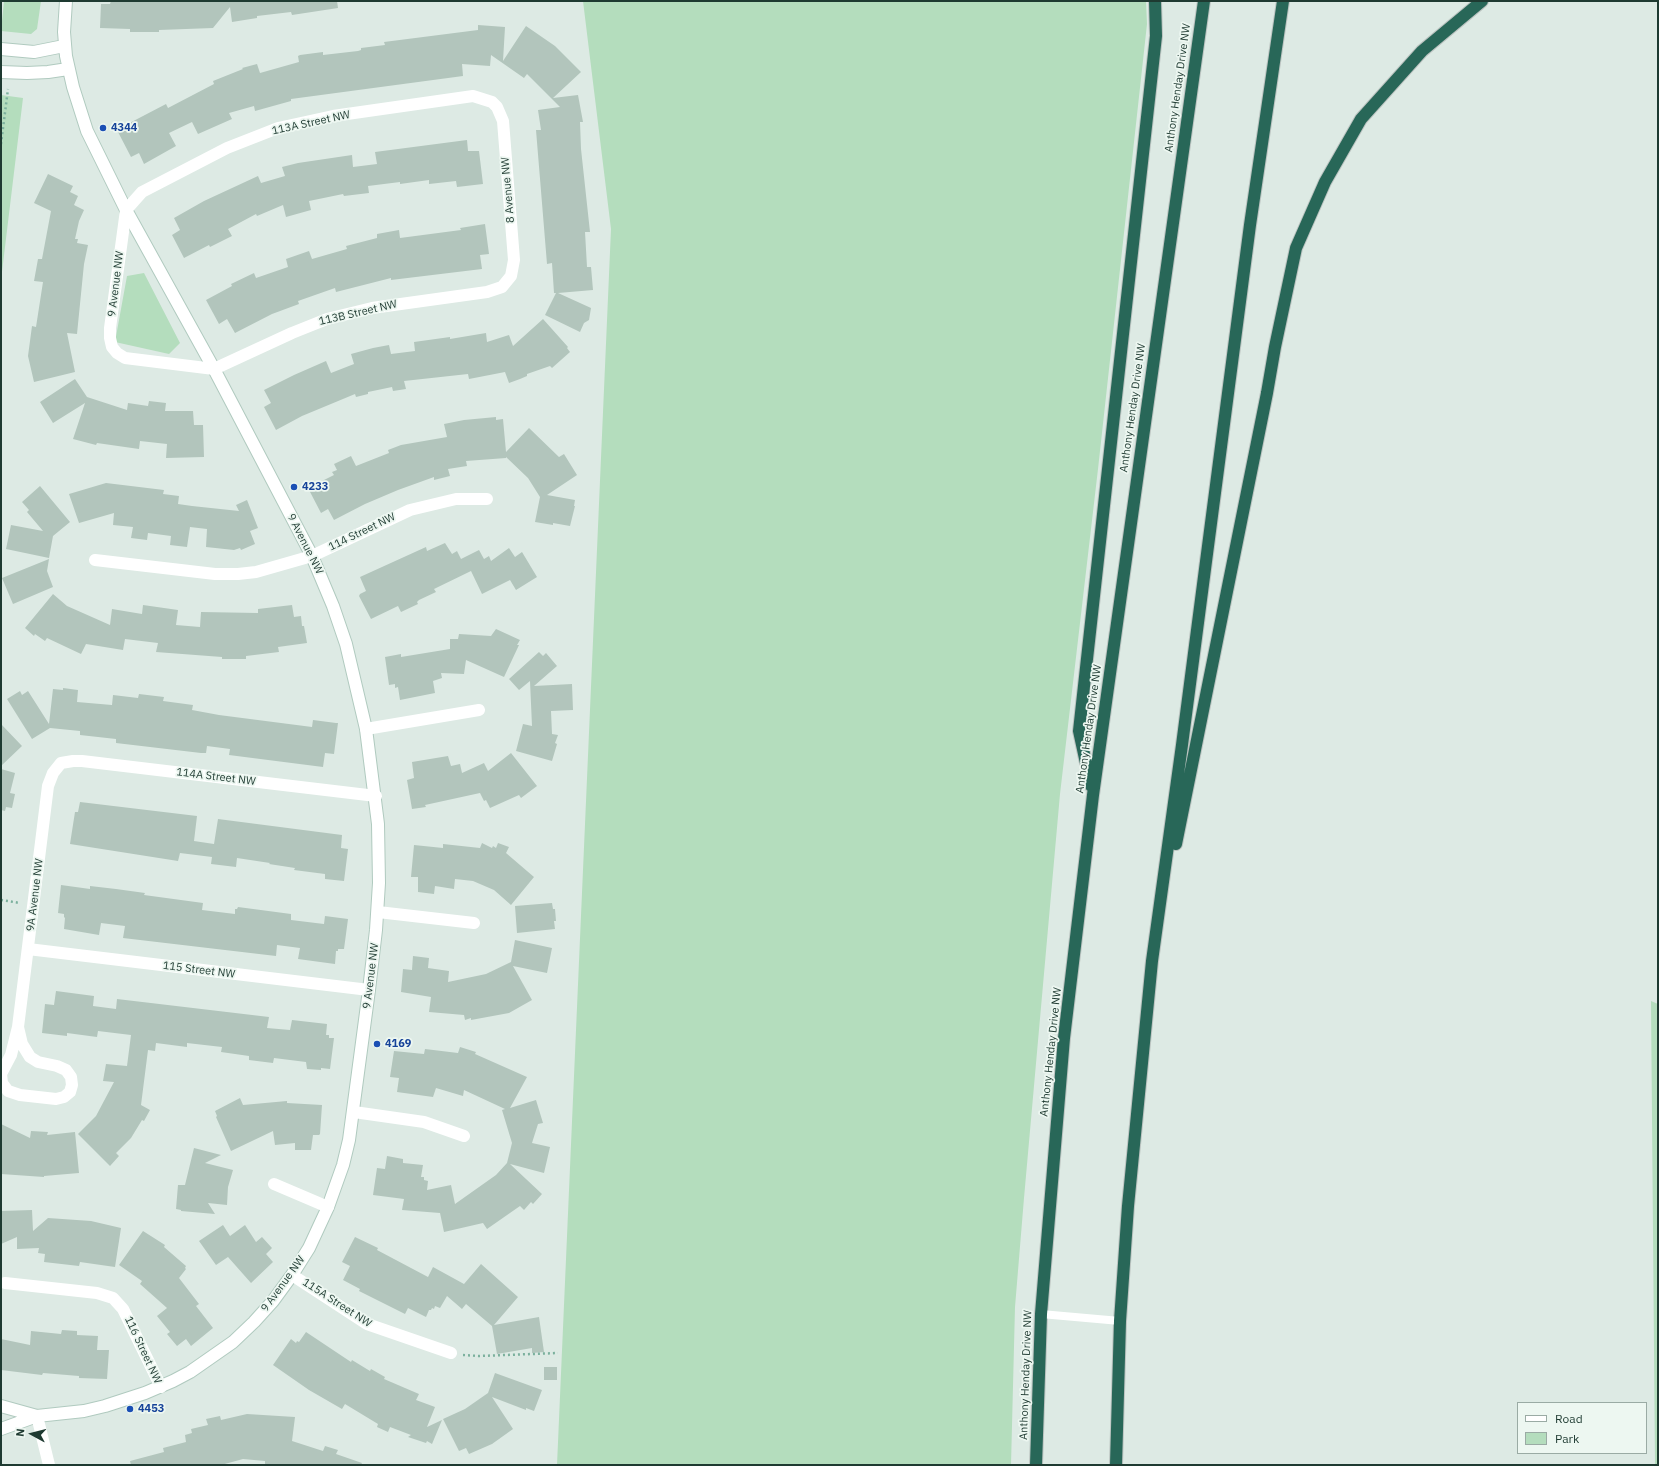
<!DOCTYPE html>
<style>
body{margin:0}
#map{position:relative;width:1659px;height:1466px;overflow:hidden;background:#ddeae4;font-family:"IBM Plex Sans",sans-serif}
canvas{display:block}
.frame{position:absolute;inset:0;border:2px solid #1e3a31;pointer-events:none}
.legend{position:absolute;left:1517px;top:1402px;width:130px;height:52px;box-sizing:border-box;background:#edf7f1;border:1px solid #9aaba4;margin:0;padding:5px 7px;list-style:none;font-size:12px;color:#1e3a31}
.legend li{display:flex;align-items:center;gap:8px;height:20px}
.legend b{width:20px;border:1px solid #9aaba4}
.north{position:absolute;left:12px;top:1414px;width:40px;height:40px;-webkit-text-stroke:3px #edf7f1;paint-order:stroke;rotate:277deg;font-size:11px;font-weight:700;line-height:16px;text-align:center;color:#1e3a31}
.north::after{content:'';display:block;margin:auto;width:14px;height:18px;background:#1e3a31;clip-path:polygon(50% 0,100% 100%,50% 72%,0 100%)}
</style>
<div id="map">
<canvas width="1659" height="1466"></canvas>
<div class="frame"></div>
<ul class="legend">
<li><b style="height:5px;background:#fff"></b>Road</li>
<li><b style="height:11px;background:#b4ddbd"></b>Park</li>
</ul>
<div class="north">N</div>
</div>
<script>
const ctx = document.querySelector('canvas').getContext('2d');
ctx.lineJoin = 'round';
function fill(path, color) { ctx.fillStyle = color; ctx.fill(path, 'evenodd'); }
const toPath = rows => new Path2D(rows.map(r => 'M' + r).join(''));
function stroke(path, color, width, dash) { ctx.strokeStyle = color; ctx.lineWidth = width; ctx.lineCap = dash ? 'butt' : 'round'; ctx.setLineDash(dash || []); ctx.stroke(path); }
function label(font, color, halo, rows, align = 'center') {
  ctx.font = font + ' "IBM Plex Sans",sans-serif'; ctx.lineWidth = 3.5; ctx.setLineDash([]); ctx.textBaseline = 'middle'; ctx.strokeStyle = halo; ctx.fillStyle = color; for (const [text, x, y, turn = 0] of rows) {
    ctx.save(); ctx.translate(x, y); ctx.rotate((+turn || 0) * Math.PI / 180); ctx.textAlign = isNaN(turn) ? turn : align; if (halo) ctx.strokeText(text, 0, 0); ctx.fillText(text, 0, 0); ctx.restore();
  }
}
const green = toPath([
 [4,1,41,1,37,29,31,34,1,31],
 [583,1,1146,1,1147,24,1098,469,1060,794,1024,1198,1015,1307,1011,1465,557,1465,611,229],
 [1,95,23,98,1,280],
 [144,273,180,343,169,354,115,342,127,276],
 [1651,1001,1658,1004,1658,1465,1655,1465]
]);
const building = toPath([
 [111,1,337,1,338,8,292,15,291,12,257,16,257,18,232,22,230,7,213,28,159,30,159,32,130,32,130,29,100,28,101,4,110,4],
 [478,25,505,27,503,61,526,26,555,46,581,72,553,98,578,95,583,122,580,122,581,149,590,232,585,232,587,267,591,267,593,290,558,293,591,308,589,320,584,323,580,332,545,315,556,293,554,293,552,263,547,264,536,130,541,130,538,110,560,107,527,74,524,78,491,55,490,66,462,64,463,76,291,99,291,101,255,111,254,106,229,113,232,119,198,134,192,122,169,133,176,146,144,164,139,153,131,157,118,132,122,131,120,128,166,104,168,108,214,84,213,81,243,69,242,68,257,64,260,73,299,62,298,56,300,55,323,52,323,55,358,51,361,50,361,48,385,45,384,42,478,30],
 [467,140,468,151,479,151,483,184,457,187,456,181,429,184,429,180,400,184,400,182,368,186,369,193,344,196,343,194,309,201,311,210,286,217,283,205,257,216,256,214,228,229,232,236,210,247,209,245,184,258,172,235,180,230,174,218,204,201,258,176,261,183,285,176,282,167,298,163,352,155,353,167,377,164,375,152],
 [48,174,73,186,70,192,78,196,74,205,84,210,79,221,75,239,78,239,77,243,88,245,84,264,77,334,67,333,75,372,34,382,28,356,32,326,36,327,43,282,34,281,38,259,42,259,51,211,34,203],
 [485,224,489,254,480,255,482,269,391,280,391,278,336,292,335,288,298,301,299,304,272,314,235,333,227,319,219,324,206,300,232,286,231,284,254,273,256,278,288,267,286,259,309,251,312,259,347,249,346,246,377,238,377,234,399,230,400,238,461,230,460,228],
 [543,319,568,347,567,348,570,352,552,368,550,366,527,374,527,376,520,379,509,383,505,372,469,379,468,374,404,381,406,389,393,391,392,387,368,392,368,394,356,397,355,394,302,416,276,430,264,407,271,403,264,390,294,375,326,361,331,373,354,364,351,354,373,348,389,345,391,354,415,351,414,342,450,337,450,339,486,333,487,342,509,335,513,346],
 [75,379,87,397,127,410,128,403,148,406,149,401,166,403,165,411,193,411,194,425,203,425,204,457,166,458,167,444,140,441,139,449,97,443,96,445,73,439,85,403,53,423,40,402],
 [496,417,496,420,503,419,506,452,529,428,559,457,564,454,577,475,547,495,575,500,574,506,575,506,570,526,553,523,553,525,535,522,540,497,528,478,506,457,506,458,466,461,467,466,448,469,450,476,434,480,434,477,398,490,365,504,334,520,328,509,321,513,308,488,334,475,332,472,337,470,334,464,351,456,356,466,389,453,388,450,401,445,447,437,444,424,464,420],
 [106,483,164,490,163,494,179,496,178,504,192,506,239,511,236,505,247,500,258,528,250,531,255,544,241,550,240,548,234,550,206,547,207,529,190,527,187,547,170,545,171,536,148,533,147,540,131,538,133,527,113,525,114,513,79,523,69,494],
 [40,486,70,522,53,536,49,558,6,549,11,525,43,531,27,512,29,510,22,502],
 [445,543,452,554,457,551,461,559,479,550,484,559,489,556,491,561,509,548,515,557,522,552,537,577,516,590,510,580,482,594,471,571,434,589,436,592,419,600,417,602,418,604,401,612,398,606,371,619,359,596,360,594,366,591,360,577,426,547,427,551],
 [49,559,47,571,53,587,13,604,2,578],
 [53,594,67,606,110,625,112,609,142,614,143,605,178,610,176,625,200,627,201,612,258,613,258,609,292,605,294,617,301,616,302,626,304,626,307,643,278,647,279,652,246,656,246,659,222,659,222,657,156,652,158,643,125,639,123,650,86,644,81,654,47,638,45,641,35,634,34,636,25,628],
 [496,629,520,640,517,645,519,645,504,677,466,660,464,674,441,673,442,678,433,681,435,693,400,700,398,687,395,688,395,684,389,685,385,657,401,654,401,657,450,649,450,639,458,639,459,634,491,636],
 [539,652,543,656,546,653,557,666,534,686,572,684,573,710,551,711,552,734,558,735,555,743,557,744,552,761,516,751,523,724,532,726,530,681,519,690,509,679],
 [63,688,78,690,77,702,112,705,113,695,138,698,139,694,164,697,163,701,193,705,192,710,219,715,312,727,313,720,336,723,338,723,334,754,325,753,323,767,229,755,230,749,207,746,206,753,201,753,116,743,116,739,80,735,80,731,50,728,32,739,7,699,20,691,22,695,28,691,49,724,53,689,63,690],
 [1,724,22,746,1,766],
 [511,753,537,786,521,798,519,795,490,808,486,800,484,801,480,793,425,805,426,807,412,809,407,780,414,778,412,762,448,756,451,766,460,764,462,773,484,763,488,771],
 [1,769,15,773,10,793,15,794,12,808,6,807,5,811,1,810],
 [80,802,197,816,194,841,214,844,218,819,342,835,341,848,348,849,344,881,325,879,325,874,294,870,295,868,269,864,270,863,237,858,236,867,211,864,212,857,180,853,178,861,70,844,75,812,78,812],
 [482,843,492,848,493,846,496,848,498,843,509,847,506,853,534,877,511,905,494,890,473,881,455,879,454,889,435,886,434,894,418,892,418,877,411,877,414,845,443,848,443,844,480,848],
 [61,885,90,889,90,886,116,889,145,893,144,895,203,903,202,910,235,914,235,909,237,909,238,907,291,914,291,920,324,924,325,916,348,919,344,949,338,949,338,951,336,951,335,964,298,959,300,948,277,945,276,956,123,938,125,926,101,923,99,935,64,929,65,918,64,917,64,914,58,913],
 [552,903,553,909,555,909,556,921,554,921,555,929,517,933,515,906],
 [515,940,552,948,547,973,513,966,532,1000,509,1013,471,1020,471,1018,465,1020,464,1015,429,1012,431,997,401,992,403,969,412,970,413,956,429,958,428,968,449,971,448,982,486,974,511,962],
 [56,991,94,996,93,1006,116,1009,117,999,269,1017,267,1028,290,1030,292,1020,327,1024,326,1035,329,1035,329,1038,334,1038,330,1069,321,1068,321,1070,307,1069,306,1062,274,1058,273,1063,249,1060,249,1056,221,1052,222,1047,187,1043,187,1047,156,1043,155,1051,148,1050,141,1105,150,1110,144,1121,142,1120,131,1138,116,1153,119,1156,110,1166,78,1134,96,1116,114,1082,103,1081,106,1064,127,1066,131,1035,98,1031,97,1037,67,1033,67,1036,42,1033,45,1004,54,1005],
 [460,1047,476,1052,475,1054,527,1077,510,1108,536,1100,543,1123,538,1124,532,1143,550,1147,544,1173,510,1164,542,1194,533,1204,531,1202,524,1210,520,1206,487,1229,483,1223,444,1232,440,1213,402,1210,404,1199,373,1195,377,1168,385,1169,387,1156,403,1159,403,1163,423,1165,421,1177,424,1177,424,1180,428,1181,427,1190,451,1185,455,1204,496,1175,507,1163,512,1143,502,1110,505,1109,464,1090,463,1096,436,1088,433,1097,397,1092,399,1078,390,1077,394,1051,424,1054,425,1049,458,1053],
 [240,1098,243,1105,287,1101,287,1103,322,1105,320,1134,319,1135,313,1135,311,1150,295,1150,295,1143,275,1145,273,1131,231,1151,216,1117,217,1116,215,1111],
 [1,1124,30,1138,31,1131,48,1132,47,1135,75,1132,79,1173,44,1176,44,1177,1,1174],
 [194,1148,221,1155,205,1163,233,1170,228,1187,227,1205,208,1203,215,1214,181,1211,181,1210,176,1209,178,1185,185,1185],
 [32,1210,33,1231,48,1218,91,1221,121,1228,115,1267,80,1262,79,1266,44,1262,45,1254,38,1253,39,1248,17,1249,17,1237,1,1244,1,1211],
 [223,1225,230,1236,245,1225,256,1242,262,1237,272,1248,266,1254,273,1262,251,1283,228,1257,216,1265,199,1241],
 [143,1231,165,1245,164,1247,186,1266,185,1268,186,1269,179,1278,199,1304,196,1306,213,1328,191,1346,186,1339,177,1346,167,1334,170,1332,157,1316,167,1308,140,1284,142,1281,119,1265],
 [355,1237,378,1248,377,1250,428,1277,433,1267,464,1284,481,1264,518,1297,494,1325,539,1317,544,1352,532,1353,532,1348,497,1354,492,1326,466,1304,462,1309,447,1296,440,1308,435,1306,434,1309,432,1308,431,1310,429,1310,426,1317,408,1308,405,1314,359,1291,360,1289,343,1280,350,1266,342,1262],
 [62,1330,77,1331,77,1335,98,1336,97,1350,109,1350,107,1379,79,1378,79,1376,43,1373,42,1375,1,1370,1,1339,30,1345,31,1331,61,1334],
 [306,1332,351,1362,352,1360,370,1371,371,1369,385,1377,384,1379,419,1394,416,1400,435,1407,427,1427,442,1420,432,1444,427,1441,426,1443,408,1437,411,1435,390,1427,388,1432,377,1427,378,1424,345,1404,342,1409,309,1390,273,1365,291,1339,296,1343,297,1341,299,1342],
 [544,1367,557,1367,557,1380,544,1380],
 [495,1373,542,1390,534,1411,526,1408,526,1410,492,1397,513,1429,492,1444,469,1454,466,1448,459,1451,443,1419,465,1409,488,1393],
 [247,1414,295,1417,292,1441,323,1451,325,1446,338,1450,336,1454,362,1463,361,1465,275,1465,265,1464,265,1461,243,1459,221,1465,131,1465,130,1461,164,1452,163,1448,186,1442,185,1435,192,1433,191,1429,208,1425,206,1419,220,1416,221,1420]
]);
const path = toPath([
 [1,144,8,89],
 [1,900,20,903],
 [463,1355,479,1356,558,1353]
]);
const lane = toPath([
 [1041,1314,1120,1321]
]);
const street = toPath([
 [473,96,492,102,497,107,503,121,514,260,511,276,502,287,487,292,372,308,327,319,292,333,214,369,125,358,117,353,112,347,110,338,110,328,126,210,142,192,227,148,278,128,333,116,473,96],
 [95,560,215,574,238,574,256,572,312,556,410,510,456,499,487,499],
 [366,729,479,710],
 [378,912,474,923],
 [28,949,369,990],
 [18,1027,22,1044,30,1057,38,1062,57,1066,66,1070,71,1077,72,1085,70,1092,64,1097,56,1099,20,1095,8,1091,2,1083,1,1074,11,1055,18,1027,48,786,53,773,61,763,73,761,82,761,376,796],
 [354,1112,424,1122,464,1136],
 [274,1184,328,1207],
 [292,1275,367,1324,451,1353],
 [5,1283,97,1293,113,1298,123,1309,161,1387],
 [37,1416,49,1465]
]);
const secondary = toPath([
 [1,49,34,52,64,46],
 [1,72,27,73,48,72,68,69],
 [1,1406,37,1416],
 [1,1429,37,1416,84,1411,105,1406,145,1393,173,1381,190,1372,233,1342,254,1322,273,1301,292,1275,309,1248,328,1207,343,1165,349,1140,369,990,376,930,379,883,378,824,366,729,346,644,333,606,312,556,214,369,126,210,87,131,73,87,66,56,64,32,66,1]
]);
const highway = toPath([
 [1091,786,1079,731,1156,36,1155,1],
 [1176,844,1267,393,1275,347,1296,248,1325,182,1361,119,1422,51,1482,1],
 [1036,1465,1041,1314,1064,1038,1093,795,1204,1],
 [1116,1465,1120,1321,1128,1206,1152,961,1182,745,1250,225,1283,1]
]);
const markers = [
 [103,128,4,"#1a4fb4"],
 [294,487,4,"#1a4fb4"],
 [377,1044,4,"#1a4fb4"],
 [130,1409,4,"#1a4fb4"]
];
const streetNames = [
 ["Anthony Henday Drive NW",1178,88,-82],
 ["113A Street NW",311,123,-12],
 ["8 Avenue NW",508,190,-95],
 ["9 Avenue NW",116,284,-83],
 ["113B Street NW",358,313,-13],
 ["Anthony Henday Drive NW",1133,408,-82],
 ["114 Street NW",362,532,-26],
 ["9 Avenue NW",305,544,63],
 ["Anthony Henday Drive NW",1089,729,-82],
 ["114A Street NW",216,777,7],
 ["9A Avenue NW",35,895,-83],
 ["115 Street NW",199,970,7],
 ["9 Avenue NW",371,976,-83],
 ["Anthony Henday Drive NW",1051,1052,-84],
 ["9 Avenue NW",283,1284,-54],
 ["115A Street NW",337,1303,33],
 ["116 Street NW",143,1350,65],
 ["Anthony Henday Drive NW",1026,1375,-88]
];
const transitNames = [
 ["4344",111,128],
 ["4233",302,487],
 ["4169",385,1044],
 ["4453",138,1409]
];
fill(green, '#b4ddbd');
fill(building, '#b2c5bc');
stroke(secondary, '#b0cabf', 14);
stroke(highway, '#bcc4c1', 14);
stroke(path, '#7bb09d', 2.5, [2, 3]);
stroke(lane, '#fff', 8);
stroke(street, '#fff', 12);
stroke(secondary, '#fff', 12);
stroke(highway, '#286758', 12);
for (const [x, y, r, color] of markers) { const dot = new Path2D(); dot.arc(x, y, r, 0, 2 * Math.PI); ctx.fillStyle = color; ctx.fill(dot); stroke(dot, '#edf7f1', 1.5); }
label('11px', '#1e3a31', '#edf7f1', streetNames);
label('bold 11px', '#164399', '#edf7f1', transitNames, 'left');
</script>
